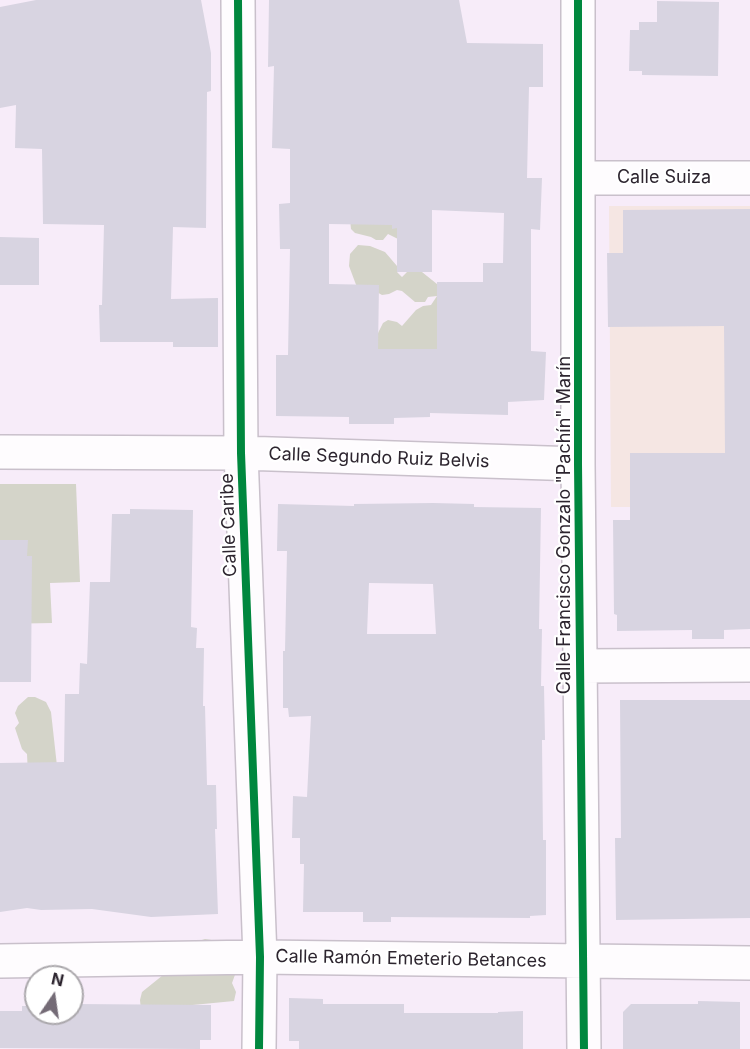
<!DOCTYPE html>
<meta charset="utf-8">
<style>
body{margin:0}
#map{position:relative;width:750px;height:1049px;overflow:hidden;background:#f7ecf9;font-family:Inter,sans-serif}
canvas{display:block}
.north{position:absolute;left:24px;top:965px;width:60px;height:60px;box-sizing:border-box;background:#fff;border:2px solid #aba8ac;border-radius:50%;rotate:13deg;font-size:16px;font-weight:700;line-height:24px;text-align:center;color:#2d252f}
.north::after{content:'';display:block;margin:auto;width:21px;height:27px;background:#746b76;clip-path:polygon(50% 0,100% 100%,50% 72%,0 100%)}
</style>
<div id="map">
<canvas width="750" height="1049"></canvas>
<div class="north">N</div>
</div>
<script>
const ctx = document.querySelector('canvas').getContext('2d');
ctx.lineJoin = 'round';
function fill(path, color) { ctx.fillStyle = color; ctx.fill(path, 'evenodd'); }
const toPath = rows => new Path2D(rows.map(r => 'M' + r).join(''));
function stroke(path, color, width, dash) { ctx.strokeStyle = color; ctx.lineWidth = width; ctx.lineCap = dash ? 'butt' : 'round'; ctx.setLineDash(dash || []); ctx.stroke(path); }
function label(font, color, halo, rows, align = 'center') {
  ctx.font = font + ' Inter,sans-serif'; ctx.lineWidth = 4.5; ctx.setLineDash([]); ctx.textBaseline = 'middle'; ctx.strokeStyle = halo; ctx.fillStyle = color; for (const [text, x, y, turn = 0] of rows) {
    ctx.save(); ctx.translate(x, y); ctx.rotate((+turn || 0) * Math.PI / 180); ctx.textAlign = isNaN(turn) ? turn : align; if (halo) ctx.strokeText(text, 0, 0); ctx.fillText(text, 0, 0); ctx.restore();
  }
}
const education = toPath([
 [609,206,750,206,750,507,611,507]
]);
const green = toPath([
 [393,218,392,228,400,228,400,240,388,234,383,240,376,240,371,237,355,233,351,229,350,219],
 [358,245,370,246,385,252,397,266,397,272,402,277,407,272,422,272,437,284,455,340,437,340,437,351,430,357,427,349,377,349,378,333,383,323,388,320,397,322,402,326,416,310,423,306,431,305,437,296,428,297,425,302,415,302,402,291,397,290,389,294,382,295,375,291,358,290,349,266,350,254],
 [0,484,76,484,80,582,50,583,52,623,0,624],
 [28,697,35,697,46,702,51,712,57,766,28,775,27,754,22,749,15,728,19,723,15,713,18,706],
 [205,939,219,941,231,946,236,972,232,983,236,992,234,1001,141,1010,140,1000,142,992,168,971,189,944]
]);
const building = toPath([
 [36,0,201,0,211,53,211,91,207,92,206,228,173,227,171,299,218,298,218,347,173,347,173,342,100,342,99,305,102,305,104,225,43,224,42,149,15,148,16,105,0,108,0,7],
 [269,0,459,0,467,43,543,44,543,87,529,87,527,178,542,178,540,230,531,229,531,351,546,352,544,400,508,402,508,415,430,413,430,417,394,418,394,424,349,424,349,417,276,416,276,355,288,355,290,249,280,249,279,204,290,203,290,149,272,148,274,66,268,67],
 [432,210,504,213,503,263,483,263,483,282,437,282,437,349,378,349,379,285,329,284,329,224,392,225,392,229,397,228,397,272,432,272],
 [657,1,719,2,718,76,642,75,642,71,629,71,630,30,639,30,639,22,657,22],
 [750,209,750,629,724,630,724,639,692,639,692,630,617,631,617,615,614,614,613,520,630,520,630,453,725,453,724,326,608,327,607,253,623,253,623,210],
 [0,237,39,238,39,285,0,285],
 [433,503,474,504,474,507,541,508,539,629,542,629,541,686,544,686,545,740,542,740,543,840,546,840,546,915,530,916,530,918,391,917,391,922,363,922,363,912,303,912,304,864,300,864,300,838,292,838,293,796,307,797,311,716,289,717,288,708,283,708,283,651,285,651,287,551,277,551,278,504,354,506,354,504],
 [369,583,433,584,436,634,367,634],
 [130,509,193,510,191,627,197,628,196,648,204,648,203,706,205,706,207,785,216,785,217,829,215,829,218,914,151,917,92,909,41,910,27,908,0,912,0,763,64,762,65,694,79,694,80,663,87,664,90,582,110,582,112,514,130,514],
 [0,540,28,540,27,556,32,556,31,682,0,682],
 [620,700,750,700,750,918,616,920,615,838,621,838],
 [289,998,323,999,323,1004,404,1004,404,1013,498,1013,498,1012,523,1011,523,1049,299,1049,299,1041,289,1041],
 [698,1001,740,1002,740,1049,623,1049,623,1012,631,1004,698,1004],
 [75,1004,211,1005,211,1040,200,1040,200,1049,0,1048,0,1011,22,1011,22,1006,36,1006,36,1013,72,1013,72,1006,75,1006]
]);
const street = toPath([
 [238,0,241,453,260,957,259,1049],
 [578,0,578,464,584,1049],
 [578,178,750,178],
 [0,452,241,453,578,464],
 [581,666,750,665],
 [0,961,260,957,750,963]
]);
const cycleway = toPath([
 [238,0,241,453,260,957,259,1049],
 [578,0,578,464,584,1049]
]);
const streetNames = [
 ["Calle Suiza",664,178],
 ["Calle Segundo Ruiz Belvis",379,458,2],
 ["Calle Caribe",229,525,-92],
 ["Calle Francisco Gonzalo \"Pachín\" Marín",565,525,-90],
 ["Calle Ramón Emeterio Betances",411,959,1]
];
fill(education, '#f5e6e3');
fill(green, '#d4d4c9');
fill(building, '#d8d4e1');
stroke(street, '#c9c0cb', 36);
stroke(street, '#fefcfe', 33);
stroke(cycleway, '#00873e', 8);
label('18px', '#2d252f', '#fff', streetNames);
</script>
